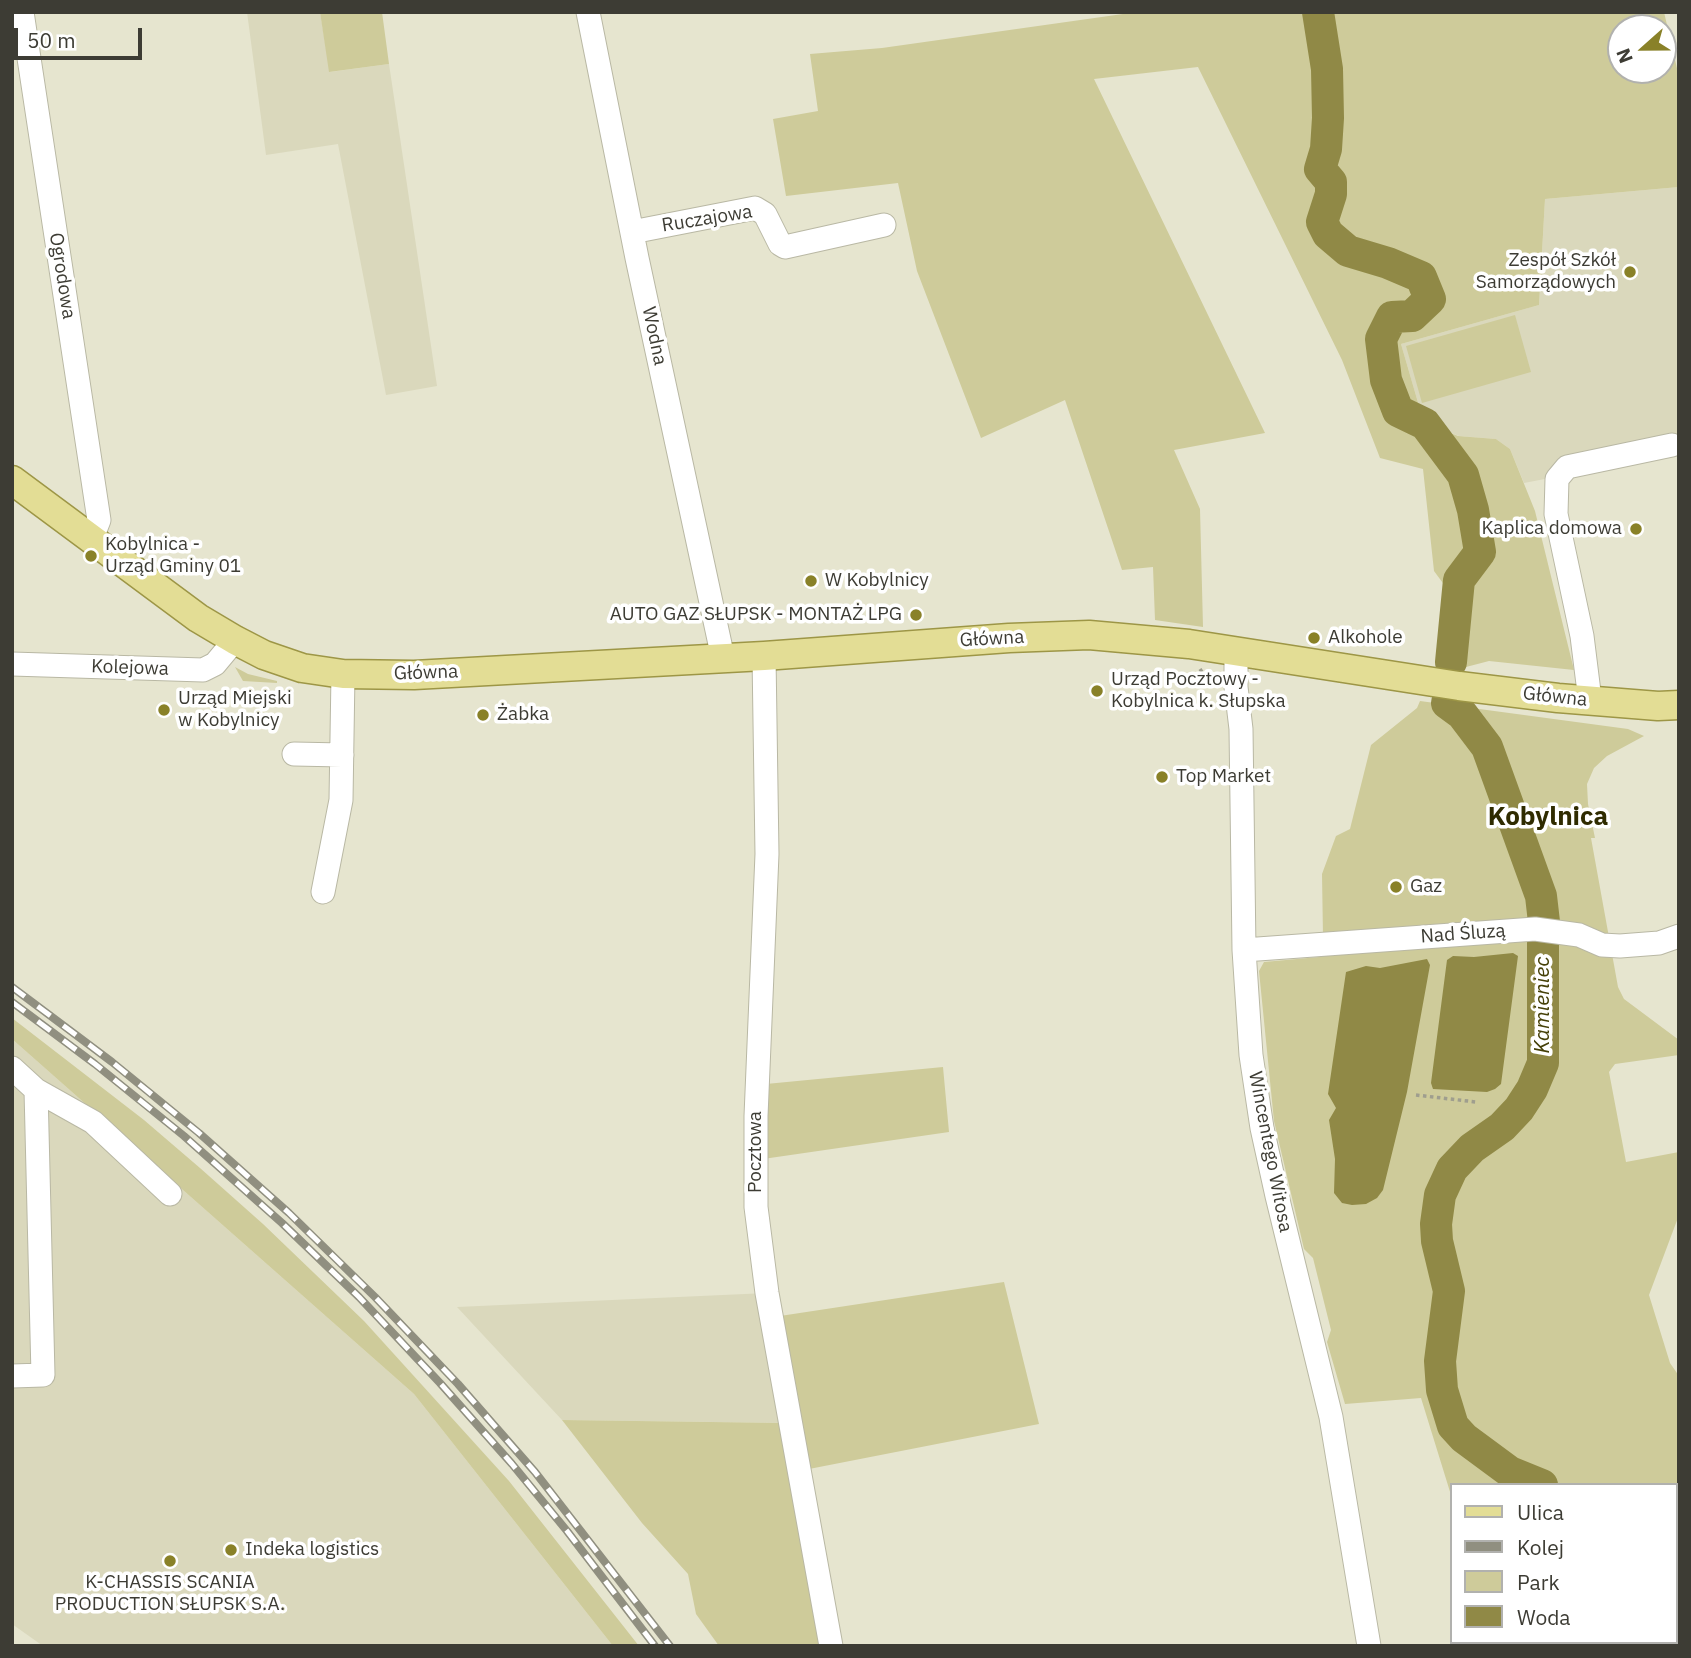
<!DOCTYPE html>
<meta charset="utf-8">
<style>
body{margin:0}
#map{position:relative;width:1691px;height:1658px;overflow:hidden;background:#e6e5cf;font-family:"IBM Plex Sans",sans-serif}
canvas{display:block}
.frame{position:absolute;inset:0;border:14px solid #3d3c34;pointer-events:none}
.legend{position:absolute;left:1450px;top:1483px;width:228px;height:161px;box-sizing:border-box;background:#fff;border:2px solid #b1b1ae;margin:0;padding:9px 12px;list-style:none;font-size:21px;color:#3d3c34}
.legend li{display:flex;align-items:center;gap:14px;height:35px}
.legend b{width:35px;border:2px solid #b1b1ae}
.north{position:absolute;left:1607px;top:14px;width:70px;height:70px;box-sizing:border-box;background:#fff;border:2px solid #b1b1ae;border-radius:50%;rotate:249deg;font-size:19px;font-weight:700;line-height:28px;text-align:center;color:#3d3c34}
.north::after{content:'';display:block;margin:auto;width:24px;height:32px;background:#898128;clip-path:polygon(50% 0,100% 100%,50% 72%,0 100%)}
.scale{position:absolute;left:14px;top:28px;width:128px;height:32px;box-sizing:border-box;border:4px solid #3d3c34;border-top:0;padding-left:9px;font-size:21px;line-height:24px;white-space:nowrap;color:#3d3c34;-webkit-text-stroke:5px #fff;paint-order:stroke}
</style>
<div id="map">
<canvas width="1691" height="1658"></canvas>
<div class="frame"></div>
<ul class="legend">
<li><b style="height:9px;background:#e3dd95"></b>Ulica</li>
<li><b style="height:9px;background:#908f80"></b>Kolej</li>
<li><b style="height:19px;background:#cecb9a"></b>Park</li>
<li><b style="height:19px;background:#908946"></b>Woda</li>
</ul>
<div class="north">N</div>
<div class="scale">50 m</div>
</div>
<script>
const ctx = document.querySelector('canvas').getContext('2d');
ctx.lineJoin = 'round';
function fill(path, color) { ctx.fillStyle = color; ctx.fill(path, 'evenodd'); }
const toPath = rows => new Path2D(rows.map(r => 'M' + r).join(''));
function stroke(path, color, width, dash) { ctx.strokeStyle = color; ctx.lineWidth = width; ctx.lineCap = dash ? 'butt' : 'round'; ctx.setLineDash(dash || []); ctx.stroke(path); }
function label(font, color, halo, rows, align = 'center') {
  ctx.font = font + ' "IBM Plex Sans",sans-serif'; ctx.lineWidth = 7; ctx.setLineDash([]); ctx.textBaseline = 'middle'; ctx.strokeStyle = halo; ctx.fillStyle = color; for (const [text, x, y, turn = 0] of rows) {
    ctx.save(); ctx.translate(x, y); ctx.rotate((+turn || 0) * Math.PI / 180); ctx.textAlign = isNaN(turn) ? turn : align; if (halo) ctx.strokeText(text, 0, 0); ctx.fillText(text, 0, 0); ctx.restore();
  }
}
const built = toPath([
 [247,12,320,12,330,72,389,64,437,386,386,395,338,144,266,155],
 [1679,187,1679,453,1524,483,1510,449,1496,439,1459,436,1443,430,1419,406,1401,344,1539,305,1545,199],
 [12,1039,414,1394,613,1646,43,1646,12,1624],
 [767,1293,792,1423,562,1420,457,1307]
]);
const green = toPath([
 [320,12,382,12,389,64,329,72],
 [1137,12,1664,12,1679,77,1679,187,1545,199,1539,305,1401,344,1419,406,1432,420,1443,430,1458,436,1496,439,1510,449,1535,511,1574,670,1489,661,1466,667,1438,663,1448,590,1434,571,1423,469,1380,458,1342,360,1198,67,1094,79,1265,433,1174,450,1200,509,1203,627,1155,620,1153,567,1122,570,1065,400,981,438,917,271,898,183,786,196,773,119,818,111,810,54,882,48],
 [1621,28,1663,28,1663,70,1621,70],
 [1515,315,1531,372,1422,403,1406,346],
 [235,667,248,674,277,681,277,683,243,681],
 [1420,701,1628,729,1644,736,1607,756,1594,768,1587,784,1588,804,1595,838,1591,838,1618,987,1624,999,1679,1040,1679,1055,1615,1064,1609,1072,1626,1162,1679,1152,1679,1215,1649,1295,1670,1363,1679,1376,1679,1646,1605,1646,1604,1642,1675,1642,1675,1485,1451,1485,1451,1495,1421,1398,1345,1404,1327,1342,1331,1330,1313,1258,1304,1249,1274,1121,1259,971,1264,962,1319,957,1323,937,1322,874,1336,836,1350,829,1371,745,1417,708],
 [12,1018,144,1120,200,1168,263,1224,364,1321,509,1481,639,1646,613,1646,414,1394,12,1039],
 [943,1067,949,1132,763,1159,766,1084],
 [1004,1282,1039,1424,809,1469,780,1316],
 [562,1420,785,1423,821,1646,719,1646,696,1614,688,1574,642,1523]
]);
const water = toPath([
 [1513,953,1518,956,1501,1084,1495,1089,1487,1092,1433,1089,1431,1083,1447,960,1453,956,1474,957],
 [1427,959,1430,965,1407,1092,1383,1190,1377,1198,1366,1204,1352,1205,1342,1203,1334,1193,1335,1159,1329,1120,1336,1108,1328,1094,1346,972,1366,966,1380,968]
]);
const river = toPath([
 [1318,12,1327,69,1328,118,1326,149,1320,169,1331,182,1331,194,1322,222,1328,234,1348,251,1388,263,1421,277,1430,299,1412,316,1392,317,1381,339,1386,380,1398,411,1425,424,1463,475,1473,510,1480,552,1459,580,1451,662],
 [1447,703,1462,714,1487,747,1541,896,1544,922],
 [1542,1485,1510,1472,1464,1438,1453,1426,1442,1390,1440,1361,1449,1291,1437,1241,1436,1224,1440,1195,1452,1169,1472,1148,1502,1127,1519,1109,1532,1089,1543,1063,1543,938],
 [1675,1550,1679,1551]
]);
const path = toPath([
 [1200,669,1211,685,1216,685],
 [1416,1095,1476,1102],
 [1675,1622,1679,1620],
 [1635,1646,1641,1642]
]);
const minor = toPath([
 [22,12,99,520,92,538],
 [588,12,637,258,723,658],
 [632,232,755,208,765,214,780,244,785,247,884,225],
 [1236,651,1236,687,1241,729,1244,950,1251,1055,1262,1128,1277,1196,1331,1417,1369,1646],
 [764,656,767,854,756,1116,756,1207,767,1293,831,1646],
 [12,664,203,670,215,664,235,640],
 [1590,700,1582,636,1556,514,1557,479,1567,467,1672,445],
 [294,754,342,755],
 [323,892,341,800,343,674],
 [1244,950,1535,929,1579,935,1602,945,1620,946,1659,943,1679,936],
 [12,1068,36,1090,93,1122,170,1194],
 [12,1376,43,1375,36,1090]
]);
const major = toPath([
 [12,480,198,618,235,640,264,655,302,668,343,674,414,675,764,656,1009,638,1089,635,1189,644,1459,686,1558,698,1658,706,1679,705]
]);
const rail = toPath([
 [12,987,112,1062,199,1133,289,1213,375,1297,458,1384,535,1472,670,1646],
 [12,1002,95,1064,184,1136,282,1223,359,1297,440,1383,512,1464,567,1531,655,1646]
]);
const markers = [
 [1630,272,7,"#898128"],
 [1636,529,7,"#898128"],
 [91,556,7,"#898128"],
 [811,581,7,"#898128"],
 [916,615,7,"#898128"],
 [1314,638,7,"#898128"],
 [1097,691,7,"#898128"],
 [164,710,7,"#898128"],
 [483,715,7,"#898128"],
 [1162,777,7,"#898128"],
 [1396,887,7,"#898128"],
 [231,1550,7,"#898128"],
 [170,1561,7,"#898128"]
];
const streetNames = [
 ["Ruczajowa",707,219,-9],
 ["Ogrodowa",62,276,81],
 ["Wodna",654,336,78],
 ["Główna",992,639,-3],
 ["Kolejowa",130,668,2],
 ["Główna",426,673,-2],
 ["Główna",1555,697,6],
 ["Nad Śluzą",1463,934,-4],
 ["Pocztowa",756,1152,-90],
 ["Wincentego Witosa",1270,1152,79]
];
const poiNames = [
 ["Zespół Szkół",1616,261,"right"],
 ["Samorządowych",1616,283,"right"],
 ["Kaplica domowa",1622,529,"right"],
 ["Kobylnica -",105,545],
 ["Urząd Gminy 01",105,567],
 ["W Kobylnicy",825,581],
 ["AUTO GAZ SŁUPSK - MONTAŻ LPG",902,615,"right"],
 ["Alkohole",1328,638],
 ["Urząd Pocztowy -",1111,680],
 ["Kobylnica k. Słupska",1111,702],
 ["Urząd Miejski",178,699],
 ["w Kobylnicy",178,721],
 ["Żabka",497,715],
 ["Top Market",1176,777],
 ["Gaz",1410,887],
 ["Indeka logistics",245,1550],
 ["K-CHASSIS SCANIA",170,1583,"center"],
 ["PRODUCTION SŁUPSK S.A.",170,1605,"center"]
];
const waterNames = [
 ["Kamieniec",1543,1005,-90]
];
const districtNames = [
 ["Kobylnica",1548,817]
];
fill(built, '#dad8bc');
fill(green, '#cecb9a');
fill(water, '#908946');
stroke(river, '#908946', 32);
stroke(minor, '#b9b8a4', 25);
stroke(major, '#9d9646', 31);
stroke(path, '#9f9e8e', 3.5, [3.5, 3.5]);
stroke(minor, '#fff', 23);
stroke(major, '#e3dd95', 28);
stroke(rail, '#908f80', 8);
stroke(rail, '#fff', 5, [16]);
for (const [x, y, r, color] of markers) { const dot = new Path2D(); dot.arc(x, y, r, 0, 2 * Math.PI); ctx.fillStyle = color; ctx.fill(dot); stroke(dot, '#fff', 2.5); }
label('19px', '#3d3c34', '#fff', streetNames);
label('19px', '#3d3c34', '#fff', poiNames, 'left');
label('italic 21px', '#454008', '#fff', waterNames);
label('bold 26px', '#2f2b00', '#fff', districtNames);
</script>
